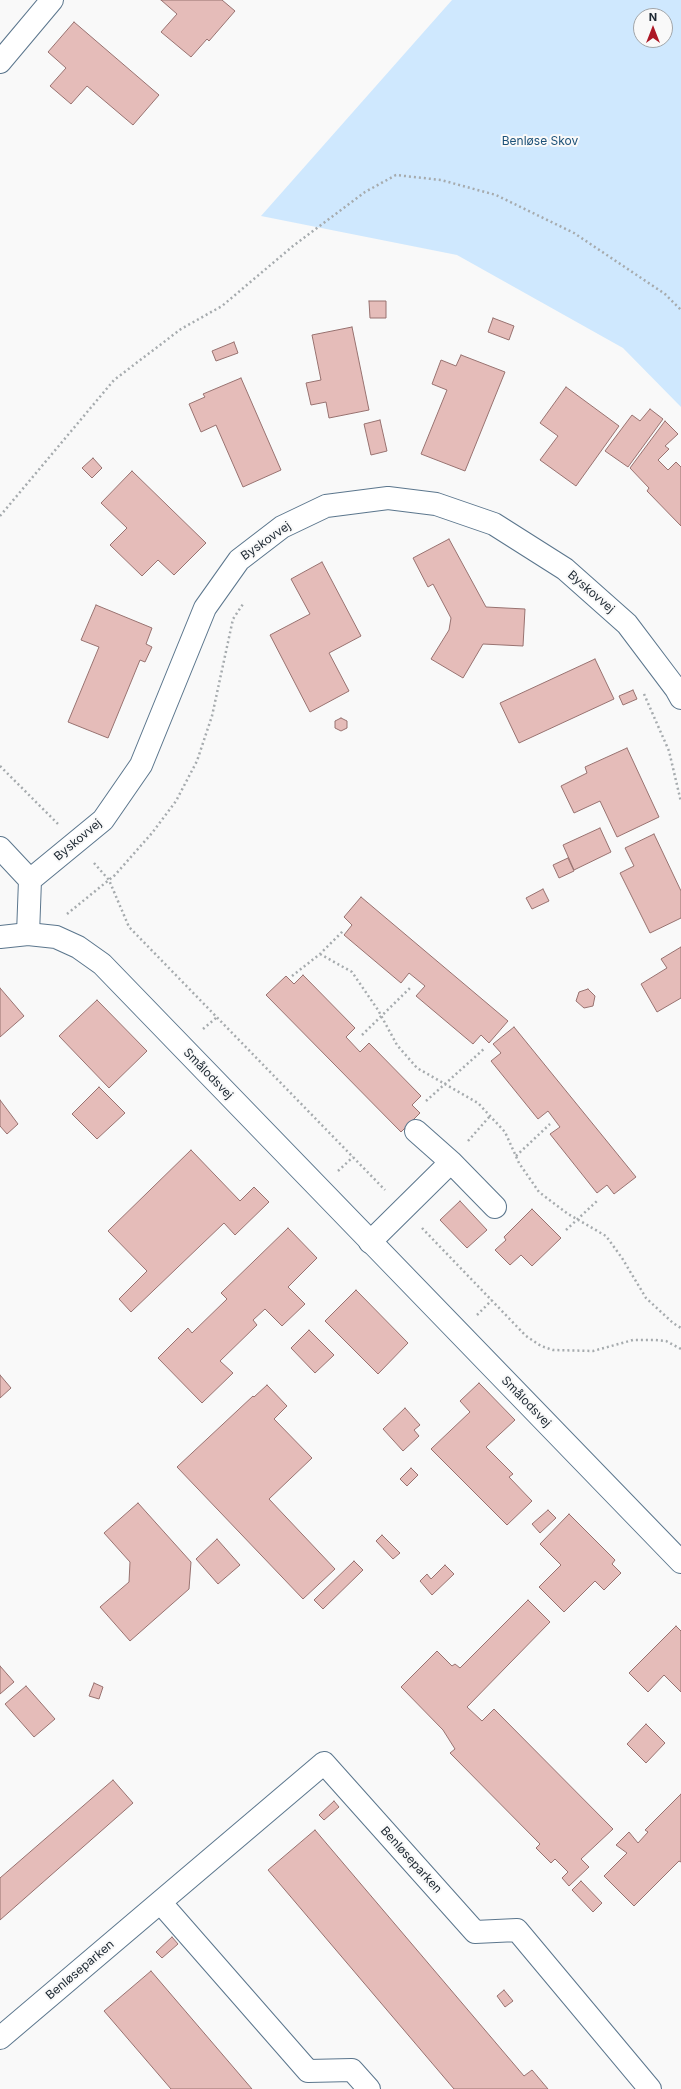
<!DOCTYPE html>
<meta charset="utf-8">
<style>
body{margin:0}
#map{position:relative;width:681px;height:2089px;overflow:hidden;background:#f9f9f9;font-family:Inter,sans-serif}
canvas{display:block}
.north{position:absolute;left:633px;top:8px;width:40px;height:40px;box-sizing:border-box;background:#f9f9f9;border:1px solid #a1a5a9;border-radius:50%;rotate:0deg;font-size:11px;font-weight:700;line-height:16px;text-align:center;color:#1c2731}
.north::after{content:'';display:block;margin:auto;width:14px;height:18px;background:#ac1826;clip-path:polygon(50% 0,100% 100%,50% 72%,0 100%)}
</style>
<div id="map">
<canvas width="681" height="2089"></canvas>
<div class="north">N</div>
</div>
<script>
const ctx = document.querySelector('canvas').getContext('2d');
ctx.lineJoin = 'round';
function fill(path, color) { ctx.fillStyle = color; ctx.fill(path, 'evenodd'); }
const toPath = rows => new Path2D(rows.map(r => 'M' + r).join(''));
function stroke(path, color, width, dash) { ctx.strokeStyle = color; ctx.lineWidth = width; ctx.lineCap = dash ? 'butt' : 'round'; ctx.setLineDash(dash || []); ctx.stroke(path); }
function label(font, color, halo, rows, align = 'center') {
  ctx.font = font + ' Inter,sans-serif'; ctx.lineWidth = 4; ctx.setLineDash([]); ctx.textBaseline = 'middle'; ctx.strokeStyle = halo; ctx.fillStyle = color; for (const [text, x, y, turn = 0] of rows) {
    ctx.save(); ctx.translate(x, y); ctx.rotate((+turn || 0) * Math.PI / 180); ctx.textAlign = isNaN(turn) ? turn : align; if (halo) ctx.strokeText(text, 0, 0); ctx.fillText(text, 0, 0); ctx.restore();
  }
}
const green = toPath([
 [452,0,681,0,681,407,623,348,457,255,261,216],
 [641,16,665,16,665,40,641,40]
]);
const building = toPath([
 [161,0,222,0,235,11,209,41,207,39,191,57,161,32,177,14,161,0],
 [74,22,159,95,133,125,87,86,71,104,50,86,66,68,48,52,74,22],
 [369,301,386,301,386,318,370,318,369,301],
 [493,318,514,326,509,340,488,332,493,318],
 [352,327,369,410,329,418,326,402,311,405,306,383,321,380,312,335,352,327],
 [234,342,238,353,216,361,212,351,234,342],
 [461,355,505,372,465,471,421,454,447,390,432,384,441,360,456,366,461,355],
 [241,378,281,470,243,487,216,425,201,432,189,404,205,397,203,394,241,378],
 [566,387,619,426,576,486,540,460,558,436,540,423,566,387],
 [650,409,663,419,628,467,605,451,632,415,640,421,650,409],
 [380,420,387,451,371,455,364,424,380,420],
 [665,421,678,434,665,446,669,449,658,460,668,470,676,462,681,467,681,526,647,491,649,488,630,468,665,421],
 [93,458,102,468,92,478,82,468,93,458],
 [132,471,206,543,174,575,158,560,142,576,110,545,127,528,101,503,132,471],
 [449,539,486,607,525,609,523,646,483,644,463,678,431,659,449,630,451,618,433,584,428,587,413,558,449,539],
 [322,562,361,636,329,653,349,691,310,712,270,635,310,614,291,579,322,562],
 [96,605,152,628,146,644,152,647,145,662,140,660,108,738,68,722,99,647,81,640,96,605],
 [595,659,614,699,519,743,500,703,595,659],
 [633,690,637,699,623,705,619,696,633,690],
 [341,718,347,721,347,728,341,731,335,728,335,721,341,718],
 [627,748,659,817,617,837,600,801,574,813,561,786,587,773,585,767,627,748],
 [600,828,611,852,574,870,563,845,600,828],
 [654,834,681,891,681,918,650,933,620,873,634,866,625,848,654,834],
 [568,858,574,871,559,878,553,865,568,858],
 [543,889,549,901,532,909,526,898,543,889],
 [361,897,508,1021,489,1043,481,1035,473,1044,416,996,425,986,409,973,401,983,344,935,352,925,344,917,361,897],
 [681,947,681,998,657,1012,641,984,667,968,661,959,681,947],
 [303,975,355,1028,346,1037,360,1052,369,1043,421,1096,412,1105,420,1113,401,1132,266,995,286,976,294,984,303,975],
 [0,988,24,1016,0,1037,0,988],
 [588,989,595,996,593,1006,584,1008,576,1001,579,992,588,989],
 [97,1000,147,1051,109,1088,59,1036,97,1000],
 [514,1027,636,1177,614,1194,607,1185,597,1193,550,1134,560,1127,548,1111,538,1119,491,1061,501,1053,493,1044,514,1027],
 [99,1087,125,1113,97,1139,72,1114,99,1087],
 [0,1100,18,1124,7,1134,0,1126,0,1100],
 [191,1150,240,1201,254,1187,269,1202,235,1235,224,1223,131,1312,119,1299,147,1271,108,1231,191,1150],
 [460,1201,487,1230,467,1248,440,1220,460,1201],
 [532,1209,561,1238,532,1266,521,1255,510,1265,495,1250,506,1240,504,1237,532,1209],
 [288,1228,317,1258,288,1287,305,1304,282,1326,265,1309,253,1320,257,1325,220,1361,233,1373,202,1403,158,1358,188,1328,192,1333,227,1299,221,1293,288,1228],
 [356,1290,408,1343,378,1374,325,1321,356,1290],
 [309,1330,334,1355,315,1373,291,1348,309,1330],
 [0,1375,11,1388,0,1398,0,1375],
 [479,1383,515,1420,486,1447,513,1474,509,1477,532,1501,507,1525,431,1449,470,1412,460,1401,479,1383],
 [267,1385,287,1406,274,1419,312,1458,269,1499,335,1569,303,1599,177,1467,253,1396,254,1397,267,1385],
 [405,1408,420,1425,414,1430,419,1436,403,1451,383,1429,405,1408],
 [411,1468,418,1475,407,1486,400,1479,411,1468],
 [138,1503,191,1562,189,1589,130,1641,100,1607,129,1582,130,1562,104,1533,138,1503],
 [548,1510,556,1518,540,1533,532,1524,548,1510],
 [569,1514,615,1560,612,1564,621,1573,604,1590,595,1581,564,1612,539,1587,561,1565,540,1544,569,1514],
 [382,1535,400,1553,393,1559,376,1541,382,1535],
 [217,1539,240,1565,218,1584,196,1559,217,1539],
 [354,1561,363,1570,323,1609,314,1600,354,1561],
 [445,1565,454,1574,432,1595,420,1581,427,1574,431,1579,445,1565],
 [528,1600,550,1622,467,1707,482,1721,494,1709,613,1829,581,1859,589,1867,569,1886,562,1878,568,1872,555,1859,551,1863,536,1848,540,1844,450,1753,455,1749,443,1730,401,1687,437,1651,452,1666,455,1664,460,1668,528,1600],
 [676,1626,681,1631,681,1692,664,1675,648,1692,629,1673,676,1626],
 [0,1666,14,1682,0,1694,0,1666],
 [94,1683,103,1687,99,1699,89,1696,94,1683],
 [26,1686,55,1719,34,1737,5,1704,26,1686],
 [646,1724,665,1743,646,1763,627,1744,646,1724],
 [113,1780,133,1803,0,1920,0,1878,113,1780],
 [681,1794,681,1862,679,1861,634,1906,604,1876,627,1853,616,1845,629,1832,638,1843,648,1832,645,1830,681,1794],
 [334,1801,339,1807,324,1820,319,1815,334,1801],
 [315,1830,524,2076,532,2070,548,2089,454,2089,268,1870,315,1830],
 [581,1881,602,1903,593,1912,572,1890,581,1881],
 [172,1937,178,1944,162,1958,156,1952,172,1937],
 [151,1971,252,2089,171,2089,104,2011,151,1971],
 [504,1990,513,2001,505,2007,497,1996,504,1990]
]);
const path = toPath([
 [0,516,114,380,181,329,222,306,293,246,365,192,396,175,441,180,496,195,574,233,665,294,681,310],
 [644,694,669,751,681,802],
 [0,766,58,824],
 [94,863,109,880,129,927,385,1190],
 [67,914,115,875,152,833,176,801,197,761,212,716,233,619,243,604],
 [320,954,352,972,378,1010,397,1045,417,1068,478,1103,505,1132,519,1163,539,1192,568,1214,606,1236,622,1258,646,1298,673,1323,681,1328],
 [292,976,320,954,344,930],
 [203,1029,216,1018],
 [362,1035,412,986],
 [426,1101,485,1048],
 [468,1141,490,1116],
 [516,1156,550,1124],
 [338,1171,353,1157],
 [422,1228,526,1336,541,1346,553,1350,593,1351,633,1340,655,1340,666,1341,681,1349],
 [566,1230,597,1201],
 [477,1315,492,1300]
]);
const minor = toPath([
 [0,62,52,0],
 [0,848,30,880],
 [28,934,30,880,103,820,141,765,205,608,239,560,282,527,326,506,388,498,436,504,494,524,565,569,627,624,676,689,681,698],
 [416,1131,451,1162,495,1207],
 [370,1242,451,1162],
 [160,1902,308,2071,352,2070,369,2089],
 [0,2038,324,1763,475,1932,517,1930,650,2089]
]);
const tertiary = toPath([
 [0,937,28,934,56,937,78,947,102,964,681,1562]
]);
const parkNames = [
 ["Benløse Skov",540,141]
];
const streetNames = [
 ["Byskovvej",266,541,-35],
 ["Byskovvej",591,592,41],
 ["Byskovvej",78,840,-40],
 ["Smålodsvej",208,1074,46],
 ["Smålodsvej",526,1402,46],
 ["Benløseparken",411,1860,48],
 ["Benløseparken",80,1970,-40]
];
fill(green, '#cfe8fe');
fill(building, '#e5bcb9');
stroke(building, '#987270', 1);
stroke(minor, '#5b768d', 24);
stroke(tertiary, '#5b768d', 24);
stroke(path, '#a6abae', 2.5, [2, 3]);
stroke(minor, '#fff', 22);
stroke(tertiary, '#fff', 22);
label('12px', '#1c5178', '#f9f9f9', parkNames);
label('12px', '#1c2731', '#f9f9f9', streetNames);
</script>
